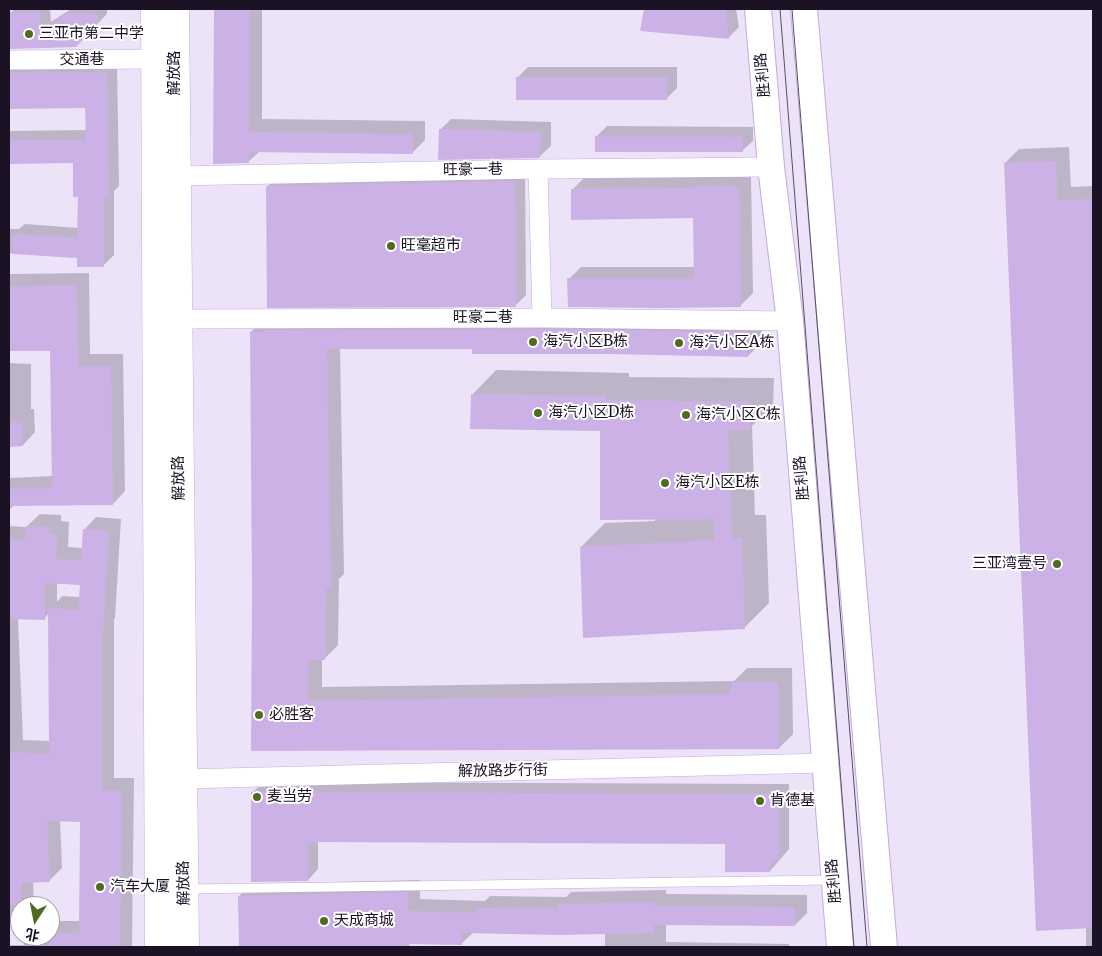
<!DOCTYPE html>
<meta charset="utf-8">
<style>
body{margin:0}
#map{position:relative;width:1102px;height:956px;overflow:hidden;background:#ede3f9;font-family:Merriweather,"Noto Sans SC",serif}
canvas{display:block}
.frame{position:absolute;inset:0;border:10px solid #1c1225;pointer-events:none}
.north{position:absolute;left:10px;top:896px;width:50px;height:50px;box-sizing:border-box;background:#fff;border:1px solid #a4a0a8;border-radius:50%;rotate:191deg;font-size:14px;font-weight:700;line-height:20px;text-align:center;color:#1c1225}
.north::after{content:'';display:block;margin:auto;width:18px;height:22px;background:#4f6b1e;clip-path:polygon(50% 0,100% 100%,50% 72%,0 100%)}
</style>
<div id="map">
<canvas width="1102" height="956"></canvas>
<div class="frame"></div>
<div class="north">北</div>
</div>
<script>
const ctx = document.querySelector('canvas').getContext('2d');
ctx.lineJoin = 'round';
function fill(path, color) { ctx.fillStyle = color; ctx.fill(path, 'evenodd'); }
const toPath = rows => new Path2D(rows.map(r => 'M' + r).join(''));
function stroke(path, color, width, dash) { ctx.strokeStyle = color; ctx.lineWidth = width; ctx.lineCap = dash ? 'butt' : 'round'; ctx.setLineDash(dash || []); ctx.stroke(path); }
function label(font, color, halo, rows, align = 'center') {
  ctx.font = font + ' Merriweather,"Noto Sans SC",serif'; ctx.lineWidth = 4; ctx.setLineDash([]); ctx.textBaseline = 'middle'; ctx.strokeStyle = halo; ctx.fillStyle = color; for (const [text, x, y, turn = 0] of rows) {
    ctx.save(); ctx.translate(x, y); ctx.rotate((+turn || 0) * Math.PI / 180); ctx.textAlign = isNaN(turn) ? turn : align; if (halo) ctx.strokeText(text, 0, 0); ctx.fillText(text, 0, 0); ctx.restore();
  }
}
const shadow = toPath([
 [14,9,50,9,51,22,71,9,107,9,107,14,76,46,9,48,9,16],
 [215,9,262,9,262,119,425,121,425,140,412,153,260,151,248,162,214,163],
 [646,9,736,9,739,27,728,38,641,30],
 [117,62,119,186,114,191,114,255,103,266,78,257,10,253,9,255,9,229,19,229,25,224,79,228,79,196,74,162,9,162,9,131,87,130,86,107,9,108,9,63],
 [528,67,677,67,677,88,666,99,517,78],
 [451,119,551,122,551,146,540,156,440,130],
 [607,126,753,127,753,141,742,151,596,137],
 [1069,147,1071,187,1093,186,1093,947,1086,947,1086,927,1005,163,1019,149],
 [525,171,526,295,515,306,268,186,278,175],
 [751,174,753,293,741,305,569,279,581,267,695,267,694,217,572,190,584,178],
 [89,273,90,354,123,354,125,491,113,504,14,505,9,510,9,478,53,476,52,350,9,350,9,274],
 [265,318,762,318,762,342,748,356,473,348,340,348,344,574,339,579,338,645,324,659,322,659,322,687,734,681,747,668,792,668,793,734,779,748,252,750,253,589,251,332],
 [9,363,31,364,31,409,34,409,35,432,23,445,9,446],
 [496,370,629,373,629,377,774,378,773,405,752,426,755,515,766,515,769,603,744,628,581,547,605,523,655,521,655,518,601,430,472,395],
 [40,514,61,515,61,521,69,522,68,547,83,548,84,530,96,517,121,519,115,618,114,619,114,778,134,778,132,947,9,947,9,945,24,945,24,936,50,936,50,921,80,921,81,820,60,820,62,868,49,881,33,881,34,906,20,906,20,926,9,926,9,526,26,527],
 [57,583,81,584,80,597,62,596,57,602],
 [49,613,50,741,23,740,18,618,44,619],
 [263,782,789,784,789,849,770,871,727,843,318,841,318,869,308,880,252,793],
 [420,880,420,899,485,901,490,896,566,897,571,892,666,890,666,894,807,895,807,913,795,925,666,924,666,942,789,944,789,947,605,947,605,933,474,932,461,944,411,942,409,944,311,947,240,947,239,896,251,884]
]);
const building = toPath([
 [214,9,250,9,249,132,413,134,413,154,249,152,249,163,213,164],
 [644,9,725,9,729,39,640,31],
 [9,12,40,12,41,31,68,13,98,14,97,25,76,47,9,49],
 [80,72,80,73,107,72,109,197,104,197,104,267,77,267,77,258,12,254,13,234,77,238,78,197,73,197,73,163,9,164,9,140,86,140,85,108,9,109,9,73],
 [516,77,667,77,667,100,516,100],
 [439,129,541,132,540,158,438,160],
 [595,136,743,137,743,152,595,152],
 [1056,161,1057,200,1093,199,1093,928,1036,931,1004,163],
 [515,181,516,307,267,308,266,186],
 [692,186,739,186,741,307,660,308,568,307,567,278,694,279,693,218,571,220,571,189,692,188],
 [77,285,78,366,111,366,113,505,9,506,9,489,52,488,50,351,9,351,9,286],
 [516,329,749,332,748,357,609,354,472,354,472,349,327,349,331,589,326,589,325,660,308,660,308,701,730,694,732,682,779,682,779,749,251,751,252,589,250,332,267,332,267,330],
 [471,394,606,396,606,400,750,402,750,430,728,430,732,539,742,538,745,629,583,638,580,547,714,540,714,519,600,520,600,431,470,429],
 [9,421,22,421,23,446,9,447],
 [26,526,49,527,49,533,57,534,56,559,81,560,83,529,109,531,103,632,102,632,102,790,122,791,120,947,50,947,50,933,79,933,80,822,47,821,50,882,21,883,21,906,9,906,9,752,49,754,48,608,78,610,80,585,45,583,45,620,9,619,9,539,25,541],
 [251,792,779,794,779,861,771,861,770,872,725,872,725,844,308,842,308,881,251,882],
 [408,892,408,911,476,913,476,908,558,909,558,904,654,902,654,906,795,907,795,926,654,925,654,933,558,935,462,933,462,945,409,944,410,946,353,947,239,947,238,896]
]);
const lane = toPath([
 [187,889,832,880]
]);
const street = toPath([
 [9,60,156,59],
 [538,169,542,318],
 [176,176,538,169,771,167],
 [177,319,542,318,790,321],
 [182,779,825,763]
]);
const secondary = toPath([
 [758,9,771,167,790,321,840,947],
 [804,9,884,947]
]);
const primary = toPath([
 [155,9,159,947],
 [175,9,185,947]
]);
const tram = toPath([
 [780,9,854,947],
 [792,9,867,947]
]);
const markers = [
 [29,34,5,"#4f6b1e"],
 [391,246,5,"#4f6b1e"],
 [533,342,5,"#4f6b1e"],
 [679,343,5,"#4f6b1e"],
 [538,413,5,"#4f6b1e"],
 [686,415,5,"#4f6b1e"],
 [665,483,5,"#4f6b1e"],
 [1057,564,5,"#4f6b1e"],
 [259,715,5,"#4f6b1e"],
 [257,797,5,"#4f6b1e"],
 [760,801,5,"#4f6b1e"],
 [100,887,5,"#4f6b1e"],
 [324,921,5,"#4f6b1e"]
];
const poiNames = [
 ["三亚市第二中学",39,34],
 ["旺毫超市",401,246],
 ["海汽小区B栋",543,342],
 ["海汽小区A栋",689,343],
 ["海汽小区D栋",548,413],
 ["海汽小区C栋",696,415],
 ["海汽小区E栋",675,483],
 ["三亚湾壹号",1047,564,"right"],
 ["必胜客",269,715],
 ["麦当劳",267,797],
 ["肯德基",770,801],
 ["汽车大厦",110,887],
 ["天成商城",334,921]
];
const streetNames = [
 ["交通巷",82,60],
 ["解放路",175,73,-90],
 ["胜利路",763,75,-95],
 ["旺豪一巷",473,170,-1],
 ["旺豪二巷",483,318],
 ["解放路",179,478,-91],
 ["胜利路",802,478,-95],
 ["解放路步行街",503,771,-1],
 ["胜利路",834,881,-95],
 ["解放路",184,883,-91]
];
fill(shadow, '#0003');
fill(building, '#cbb1e6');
stroke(lane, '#c4aade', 10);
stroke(street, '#c4aade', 20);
stroke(secondary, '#c4aade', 28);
stroke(primary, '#c4aade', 29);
stroke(lane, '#fff', 9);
stroke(street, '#fff', 19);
stroke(secondary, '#fff', 26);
stroke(primary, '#fff', 28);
stroke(tram, '#584e62', 1);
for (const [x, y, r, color] of markers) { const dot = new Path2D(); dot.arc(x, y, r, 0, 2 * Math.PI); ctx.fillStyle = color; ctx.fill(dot); stroke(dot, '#fff', 2); }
label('15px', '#1c1225', '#fff', poiNames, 'left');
label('15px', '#1c1225', '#fff', streetNames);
</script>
